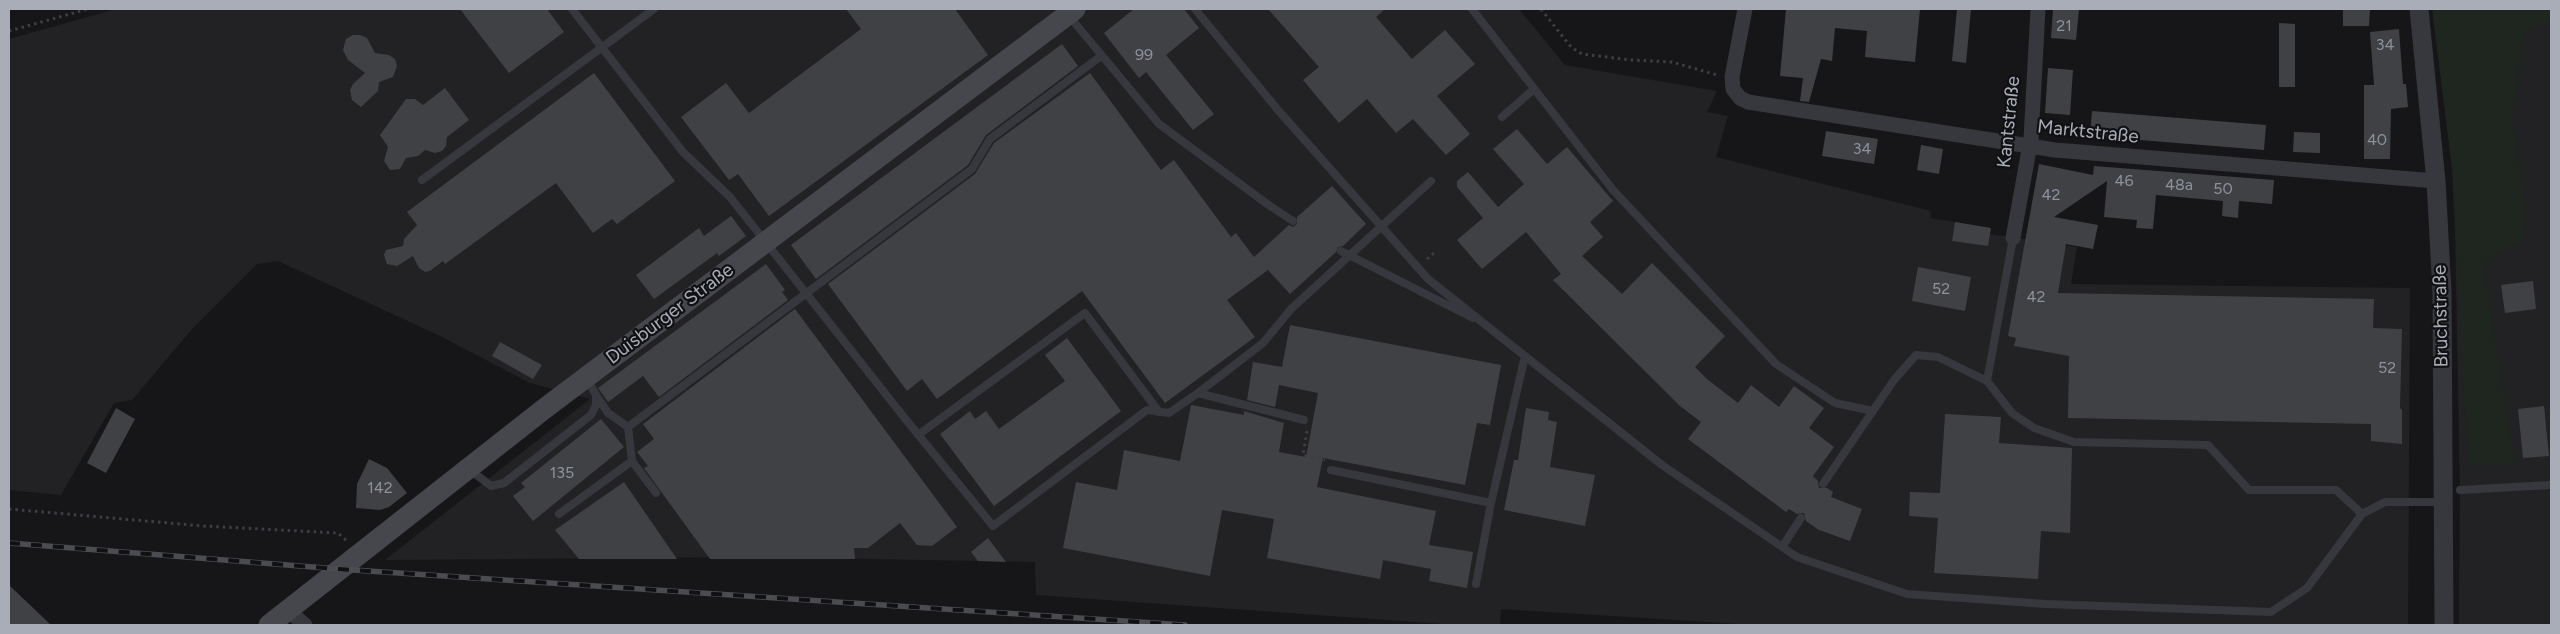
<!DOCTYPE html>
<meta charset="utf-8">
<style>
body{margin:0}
#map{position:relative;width:2560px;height:634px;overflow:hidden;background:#161618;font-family:Figtree,sans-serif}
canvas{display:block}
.frame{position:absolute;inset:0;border:10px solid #a8adb8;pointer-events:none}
</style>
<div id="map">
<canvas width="2560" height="634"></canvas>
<div class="frame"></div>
</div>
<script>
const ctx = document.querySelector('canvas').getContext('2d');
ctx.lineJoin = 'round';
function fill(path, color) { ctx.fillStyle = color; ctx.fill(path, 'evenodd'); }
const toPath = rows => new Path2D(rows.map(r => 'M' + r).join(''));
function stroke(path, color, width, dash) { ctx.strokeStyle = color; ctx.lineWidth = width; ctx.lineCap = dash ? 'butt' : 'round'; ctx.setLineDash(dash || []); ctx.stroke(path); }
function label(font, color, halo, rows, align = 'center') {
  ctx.font = font + ' Figtree,sans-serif'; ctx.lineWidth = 4.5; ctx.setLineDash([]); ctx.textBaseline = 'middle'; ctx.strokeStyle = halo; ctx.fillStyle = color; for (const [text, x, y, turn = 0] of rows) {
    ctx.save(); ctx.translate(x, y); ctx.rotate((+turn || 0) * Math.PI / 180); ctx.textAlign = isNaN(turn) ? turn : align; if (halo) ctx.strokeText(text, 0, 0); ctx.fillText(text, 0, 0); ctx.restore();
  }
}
const built = toPath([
 [116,9,1519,9,1565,65,1717,91,1707,112,1728,116,1716,157,1931,211,1930,218,1991,228,1990,234,2077,247,2071,284,2410,288,2408,625,1755,625,1501,609,1500,625,1457,625,1036,595,1035,562,761,557,385,560,590,399,530,383,438,335,278,261,257,264,193,328,132,400,114,403,61,495,9,490,9,39],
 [2439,9,2551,9,2551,625,2459,625,2460,490,2454,180]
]);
const green = toPath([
 [2432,9,2551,9,2551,21,2524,31,2512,117,2526,210,2523,239,2483,263,2515,465,2468,466,2452,169]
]);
const building = toPath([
 [460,9,547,9,564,32,509,73],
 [846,9,955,9,988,55,769,216,738,174,729,180,681,117,726,83,749,113,861,29],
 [1134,9,1184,9,1199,28,1166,55,1214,114,1193,130,1146,72,1139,78,1104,33],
 [1268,9,1385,9,1376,17,1412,59,1445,30,1475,64,1437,96,1470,134,1446,155,1413,119,1396,133,1367,99,1339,123,1303,80,1319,67],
 [1786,9,1920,9,1915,62,1865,57,1867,31,1835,28,1832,61,1821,59,1809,102,1800,101,1803,78,1780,76],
 [1957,9,1971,9,1966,63,1952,61],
 [2053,9,2079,9,2076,40,2051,38],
 [2343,9,2370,9,2369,26,2343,26],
 [2279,23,2295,24,2295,87,2279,87],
 [2399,29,2403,84,2406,84,2408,107,2391,109,2390,159,2364,159,2364,85,2374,85,2370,32],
 [353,35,360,35,367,38,375,53,389,55,395,59,397,66,393,77,379,82,378,91,361,107,352,100,350,90,353,84,365,73,348,60,343,50,346,39],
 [1062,44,1078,66,986,135,968,165,816,279,791,245],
 [2048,68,2073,70,2070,115,2045,113],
 [594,73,675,181,617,224,612,219,593,233,556,183,445,264,443,261,430,271,425,272,419,268,413,256,397,266,387,264,384,255,386,250,403,246,404,239,417,225,407,212],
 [1090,73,1161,170,1174,160,1231,237,1236,233,1254,257,1289,225,1293,227,1297,224,1297,217,1332,186,1366,224,1343,246,1338,247,1336,252,1290,294,1268,270,1227,300,1255,337,1165,403,1082,291,937,399,922,379,907,391,828,284,975,174,994,143],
 [445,88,469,120,447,137,446,146,442,151,435,153,425,150,418,156,406,158,400,169,390,170,384,161,388,147,380,135,406,99,415,99,423,105],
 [2092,111,2266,125,2264,150,2090,136],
 [1517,129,1547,164,1567,147,1613,201,1590,222,1603,237,1582,256,1622,294,1652,263,1725,336,1695,367,1707,379,1738,403,1751,385,1779,407,1794,386,1824,408,1809,428,1834,447,1813,476,1818,481,1819,488,1827,488,1833,492,1831,497,1862,509,1850,541,1819,530,1806,521,1804,513,1797,514,1789,509,1786,512,1688,439,1701,422,1680,406,1553,280,1561,274,1526,232,1482,269,1457,240,1483,218,1457,187,1457,181,1468,172,1498,207,1524,184,1493,149],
 [1826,131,1878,139,1874,164,1822,156],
 [2294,132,2320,133,2320,153,2293,152],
 [1921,145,1943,149,1939,174,1917,170],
 [2039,164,2093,175,2094,166,2274,180,2272,204,2239,201,2238,218,2222,216,2223,201,2156,195,2153,229,2136,228,2137,220,2104,217,2107,181,2054,217,2098,225,2093,249,2066,244,2058,293,2374,299,2373,328,2402,329,2400,408,2402,410,2402,444,2371,441,2371,424,2068,418,2069,356,2014,346,2016,338,2008,336],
 [731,216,746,236,719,256,717,253,654,299,636,275,699,228,704,236],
 [1955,222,1991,228,1988,246,1952,241],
 [766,264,785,290,782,292,788,300,659,397,643,376,608,402,598,388],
 [1918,267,1971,277,1965,311,1912,301],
 [2533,281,2536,309,2505,313,2501,285],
 [795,309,957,527,932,546,917,545,900,523,868,548,854,548,855,559,710,559,644,468,648,466,637,452,654,439,643,424],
 [1290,325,1501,365,1490,425,1477,423,1465,485,1323,458,1317,487,1436,511,1429,545,1473,552,1467,588,1429,581,1431,569,1383,560,1380,579,1267,558,1274,519,1222,510,1210,576,1063,548,1076,482,1117,490,1124,450,1180,461,1191,405,1244,415,1244,411,1284,423,1279,452,1306,457,1318,393,1279,385,1275,407,1247,400,1253,362,1282,367],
 [1067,338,1121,411,994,506,940,434,970,411,975,419,986,411,999,429,1065,381,1045,355],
 [500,342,542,365,533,379,492,356],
 [2544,406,2549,456,2523,458,2518,409],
 [116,408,135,419,106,473,87,463],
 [1526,408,1549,412,1548,420,1557,422,1550,467,1595,475,1585,526,1504,510,1514,460,1518,460],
 [1945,414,2001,417,1999,443,2072,448,2070,533,2041,531,2038,579,1934,573,1938,518,1909,516,1910,492,1940,493],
 [601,419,624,447,533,521,513,496,525,487,521,483],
 [369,459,387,468,407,493,389,507,380,510,356,508,357,484],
 [624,482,677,559,579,559,555,530],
 [988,538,1006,562,978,561,971,552],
 [9,585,51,625,9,625]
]);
const path = toPath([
 [1541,9,1571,47,1582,54,1631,60,1672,62,1717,75],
 [9,31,88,9],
 [1427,259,1436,251],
 [1307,431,1303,455,1325,460],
 [9,509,203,526,338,533,347,541]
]);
const service = toPath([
 [572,9,683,152,730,197,907,421,993,526,1147,410,1169,413,1198,393,1304,420],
 [1195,9,1278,110,1428,279,1662,465,1797,557,1907,594,2046,604,2271,612,2307,588,2362,514,2385,502,2443,502],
 [1472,9,1613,190,1776,364,1835,403,1873,411],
 [1069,16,1159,124,1270,206,1293,221],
 [1502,117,1534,89],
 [422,180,654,9],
 [2013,238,1987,381,2012,413,2034,428,2074,442,2208,445,2249,490,2336,490,2362,514],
 [1341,251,1473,318],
 [1198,393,1263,343,1291,309,1431,181],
 [596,395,608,413,628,427],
 [918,435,1085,313,1159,412],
 [632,461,656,493],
 [469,469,491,486,504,483,591,415,596,405,596,395,587,379],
 [1331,470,1491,503],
 [1823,484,1894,380,1916,355,1938,357,1987,381],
 [2460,490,2551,485],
 [559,514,632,461,628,427,972,169,990,139,1101,56],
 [1782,547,1801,518],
 [1476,584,1491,503,1525,356]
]);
const minor = toPath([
 [1745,9,1732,77,1733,89,1740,98,1748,102,2055,150,2436,181],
 [2013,238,2031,139,2038,9],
 [288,610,305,625]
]);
const tertiary = toPath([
 [2419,9,2436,181,2442,292,2444,625]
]);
const secondary = toPath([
 [269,625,544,409,1075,9]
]);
const rail = toPath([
 [9,543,338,569,1185,625]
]);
const numberNames = [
 ["21",2064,26],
 ["34",2385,45],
 ["99",1144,55],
 ["40",2377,140],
 ["34",1862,149],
 ["46",2124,181],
 ["48a",2179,185],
 ["50",2223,189],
 ["42",2051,195],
 ["52",1941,289],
 ["42",2036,297],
 ["52",2387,368],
 ["135",562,473],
 ["142",380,488]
];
const streetNames = [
 ["Kantstraße",2009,122,-84],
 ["Marktstraße",2088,132,6],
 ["Duisburger Straße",670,314,-37],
 ["Bruchstraße",2441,316,-91]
];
fill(built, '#222225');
fill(green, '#1e261f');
fill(building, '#404145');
stroke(path, '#3d3f44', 3, [2.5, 4]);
stroke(service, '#37383d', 8);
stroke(minor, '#37383d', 15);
stroke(tertiary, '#37383d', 19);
stroke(secondary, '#45474d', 21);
stroke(rail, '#4a4c52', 5.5);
stroke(rail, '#111113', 4, [11]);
label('16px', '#8e929b', null, numberNames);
label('19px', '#a8adb8', '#111113', streetNames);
</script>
